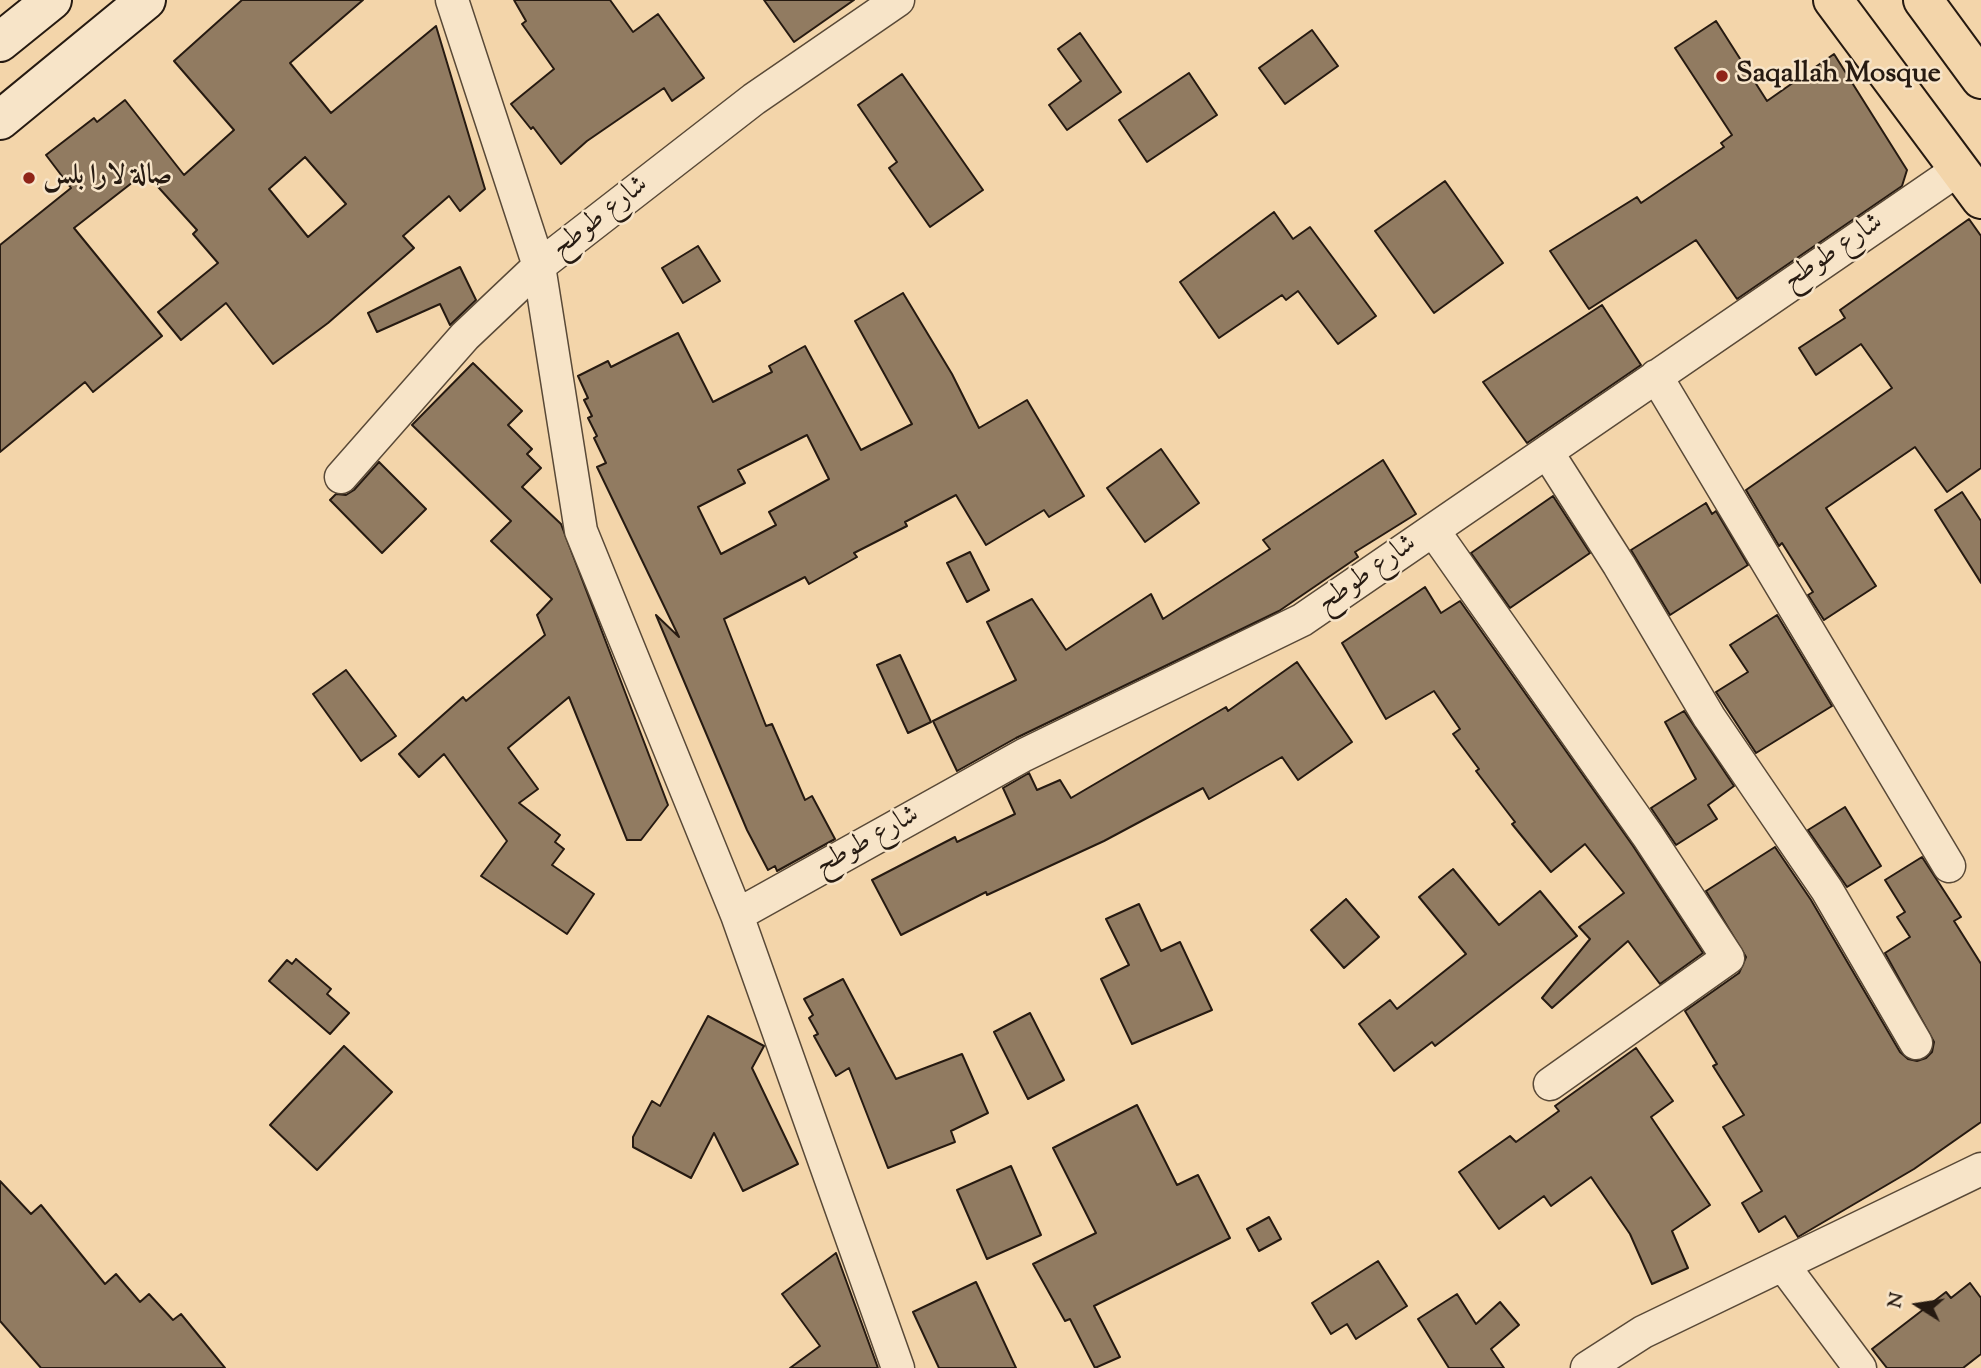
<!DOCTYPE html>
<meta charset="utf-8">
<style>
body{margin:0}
#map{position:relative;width:1981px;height:1368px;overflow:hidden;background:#f3d5aa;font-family:"Sorts Mill Goudy",serif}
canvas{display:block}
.north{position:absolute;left:1883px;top:1270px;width:70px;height:70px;-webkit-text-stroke:5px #f7e4c8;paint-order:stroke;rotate:282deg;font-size:19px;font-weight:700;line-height:28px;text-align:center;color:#261a11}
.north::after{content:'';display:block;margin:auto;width:24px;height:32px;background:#261a11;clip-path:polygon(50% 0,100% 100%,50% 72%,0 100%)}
</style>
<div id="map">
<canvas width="1981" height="1368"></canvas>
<div class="north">N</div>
</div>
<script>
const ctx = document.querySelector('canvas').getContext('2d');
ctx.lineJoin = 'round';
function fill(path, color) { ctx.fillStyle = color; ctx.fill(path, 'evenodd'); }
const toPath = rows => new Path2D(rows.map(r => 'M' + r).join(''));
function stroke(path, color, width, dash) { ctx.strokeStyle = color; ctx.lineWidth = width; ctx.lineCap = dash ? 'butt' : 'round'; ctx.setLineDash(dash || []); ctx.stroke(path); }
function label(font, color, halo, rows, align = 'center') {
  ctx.font = font + ' "Sorts Mill Goudy",Amiri,serif'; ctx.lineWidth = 5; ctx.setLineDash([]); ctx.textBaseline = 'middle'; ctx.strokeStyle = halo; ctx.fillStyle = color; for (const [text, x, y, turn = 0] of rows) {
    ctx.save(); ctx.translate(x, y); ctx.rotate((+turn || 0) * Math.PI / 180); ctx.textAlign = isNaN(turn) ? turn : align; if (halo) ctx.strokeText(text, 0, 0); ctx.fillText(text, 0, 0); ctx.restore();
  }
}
const building = toPath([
 [242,0,363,0,290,63,331,113,436,26,485,189,460,211,449,196,403,236,414,248,328,323,273,364,226,303,181,340,158,312,218,263,193,234,197,230,150,178,146,181,142,175,74,228,162,336,93,392,85,382,0,452,0,245,71,188,46,155,94,118,97,122,125,100,184,175,234,130,174,61,242,0],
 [305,157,346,204,308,237,269,189,305,157],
 [514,0,610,0,633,32,658,14,704,78,672,101,664,88,587,141,561,164,533,127,531,129,511,104,554,69,522,24,526,21,514,0],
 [764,0,854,0,794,42,764,0],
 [1716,21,1767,101,1834,54,1907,170,1902,186,1737,299,1696,240,1589,309,1550,251,1637,197,1641,203,1724,147,1721,143,1732,135,1675,48,1716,21],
 [1312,30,1338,66,1285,104,1259,68,1312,30],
 [1080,33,1121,92,1067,130,1049,105,1081,81,1058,49,1080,33],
 [1189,73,1217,115,1147,162,1119,120,1189,73],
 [902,74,983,190,930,227,889,168,897,162,858,105,902,74],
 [1445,181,1503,263,1434,313,1375,231,1445,181],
 [1274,212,1293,239,1310,227,1376,316,1338,344,1298,291,1286,300,1282,295,1219,338,1180,282,1274,212],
 [1969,219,1981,236,1981,468,1947,492,1915,447,1826,508,1876,586,1824,620,1808,595,1813,592,1782,543,1779,546,1746,490,1892,388,1861,344,1816,375,1799,348,1845,318,1840,310,1969,219],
 [698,246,720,281,683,303,662,268,698,246],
 [460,267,476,300,450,325,440,304,377,332,368,313,460,267],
 [903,293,952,374,979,428,1027,400,1084,496,1049,517,1044,510,986,545,956,495,905,522,907,526,854,553,857,557,809,584,805,577,724,619,766,726,772,724,805,800,812,796,835,839,777,871,775,866,768,870,747,830,656,615,679,637,597,467,606,463,594,438,597,436,588,418,592,416,584,400,588,398,578,376,608,361,611,367,678,333,713,402,772,372,769,366,805,346,861,450,912,424,855,321,903,293],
 [807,435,829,479,769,512,776,525,721,554,698,507,745,483,738,470,807,435],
 [1602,305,1641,365,1527,443,1483,382,1602,305],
 [473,363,522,411,508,425,532,449,527,454,541,468,522,487,561,524,668,805,641,840,627,840,569,697,508,748,538,789,519,803,560,835,555,842,564,849,552,865,594,894,567,934,481,876,507,841,444,754,419,777,399,754,463,697,466,701,545,635,537,615,552,599,491,541,511,521,412,425,473,363],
 [1161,449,1199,503,1145,542,1107,488,1161,449],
 [1383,460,1416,514,1355,552,1358,557,1279,611,1016,738,957,771,933,721,1016,680,987,622,1032,599,1066,650,1151,594,1163,619,1270,549,1263,540,1383,460],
 [379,462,426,509,382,553,330,500,336,494,346,495,354,490,379,462],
 [1962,492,1981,521,1981,583,1935,510,1962,492],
 [1553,496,1590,553,1510,608,1471,553,1553,496],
 [1706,503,1712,514,1716,511,1748,565,1670,615,1631,550,1706,503],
 [970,552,989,590,967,602,947,563,970,552],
 [1425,587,1441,613,1460,601,1633,846,1703,953,1660,984,1628,941,1552,1008,1542,998,1590,939,1579,927,1624,893,1585,844,1551,872,1512,824,1515,822,1476,771,1479,769,1453,734,1460,729,1434,691,1386,719,1342,643,1425,587],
 [1777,615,1832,706,1756,753,1716,692,1748,672,1730,645,1777,615],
 [900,655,931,722,908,733,877,665,900,655],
 [1297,662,1352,742,1298,780,1282,757,1209,799,1203,788,1104,841,987,895,986,892,901,935,872,880,955,837,957,842,1015,814,1003,788,1029,773,1037,790,1060,780,1071,798,1226,707,1228,711,1297,662],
 [346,670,396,736,361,761,313,694,346,670],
 [1684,711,1734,786,1708,805,1717,819,1676,845,1651,808,1696,779,1665,722,1684,711],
 [1845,807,1881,866,1847,887,1808,830,1845,807],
 [1775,847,1811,900,1900,1052,1908,1059,1917,1061,1926,1058,1932,1052,1934,1042,1885,953,1910,937,1897,917,1905,912,1885,880,1922,857,1961,917,1954,921,1981,964,1981,1122,1914,1169,1798,1237,1785,1216,1759,1232,1742,1203,1762,1191,1723,1127,1744,1115,1713,1066,1717,1064,1685,1011,1739,973,1746,957,1706,891,1775,847],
 [1453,869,1499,925,1540,891,1577,936,1435,1046,1432,1042,1394,1071,1359,1024,1390,1000,1397,1009,1466,954,1419,897,1453,869],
 [1346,899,1379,937,1344,968,1311,930,1346,899],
 [1139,904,1161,951,1180,942,1212,1010,1132,1044,1101,979,1129,965,1106,919,1139,904],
 [296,959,331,989,327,994,349,1013,330,1034,269,981,287,960,292,964,296,959],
 [843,979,896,1079,962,1054,988,1113,951,1131,955,1142,888,1168,849,1068,836,1076,814,1036,818,1034,809,1018,813,1015,804,999,843,979],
 [1030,1013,1064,1080,1028,1099,994,1032,1030,1013],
 [708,1016,764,1046,752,1068,798,1164,743,1191,714,1133,691,1178,633,1147,633,1137,652,1101,660,1106,708,1016],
 [344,1046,392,1092,317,1170,270,1125,344,1046],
 [1636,1048,1673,1101,1651,1117,1710,1205,1672,1231,1688,1268,1652,1284,1630,1234,1591,1177,1551,1206,1544,1196,1499,1229,1459,1172,1510,1136,1516,1142,1559,1111,1555,1106,1636,1048],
 [1137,1105,1177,1185,1198,1175,1230,1238,1094,1306,1120,1357,1095,1368,1070,1319,1065,1321,1033,1264,1096,1233,1053,1148,1137,1105],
 [1011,1166,1041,1235,987,1259,957,1190,1011,1166],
 [0,1181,31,1214,41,1205,105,1284,116,1274,140,1302,149,1294,173,1320,181,1314,225,1368,41,1368,0,1321,0,1181],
 [1269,1217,1281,1239,1259,1251,1247,1229,1269,1217],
 [836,1253,878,1368,790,1368,820,1346,782,1294,836,1253],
 [1378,1261,1407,1306,1356,1339,1347,1324,1331,1334,1312,1303,1378,1261],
 [976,1282,1016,1368,939,1368,913,1312,976,1282],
 [1970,1283,1981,1298,1981,1354,1963,1368,1887,1368,1872,1349,1946,1292,1951,1298,1970,1283],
 [1457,1294,1476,1324,1500,1302,1519,1325,1491,1349,1504,1368,1449,1368,1418,1319,1457,1294]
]);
const street = toPath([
 [452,0,539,266,581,531,737,915,898,1368],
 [1656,376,1949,866],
 [1547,452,1619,565,1709,717,1827,890,1916,1043],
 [341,477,465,336,539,266,754,99,898,0],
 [1433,530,1648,836,1728,958,1550,1084],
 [737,915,1024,755,1302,620,1959,169],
 [1783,1265,1860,1368],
 [1587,1368,1643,1332,1981,1169]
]);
const secondary = toPath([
 [0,42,52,0],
 [0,120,146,0]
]);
const highway = toPath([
 [1833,0,1981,199],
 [1923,0,1981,79]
]);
const markers = [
 [1722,76,7,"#8f2418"],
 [29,178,7,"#8f2418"]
];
const poiNames = [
 ["Saqallah Mosque",1736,76],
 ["صالة لارا بلس",43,178]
];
const streetNames = [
 ["شارع طوطح",601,218,-38],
 ["شارع طوطح",1834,253,-34],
 ["شارع طوطح",1368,575,-35],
 ["شارع طوطح",868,842,-29]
];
fill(building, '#917b61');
stroke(building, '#261a11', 2);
stroke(street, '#594937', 35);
stroke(secondary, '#261a11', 42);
stroke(highway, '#261a11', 42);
stroke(street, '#f7e4c8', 32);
stroke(secondary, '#f7e4c8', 38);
stroke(highway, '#f3d5aa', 38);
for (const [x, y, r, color] of markers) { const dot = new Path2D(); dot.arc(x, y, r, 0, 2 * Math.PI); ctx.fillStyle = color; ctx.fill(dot); stroke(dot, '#f7e4c8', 2.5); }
label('bold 28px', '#261a11', '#f7e4c8', poiNames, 'left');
label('28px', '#261a11', '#f7e4c8', streetNames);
</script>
